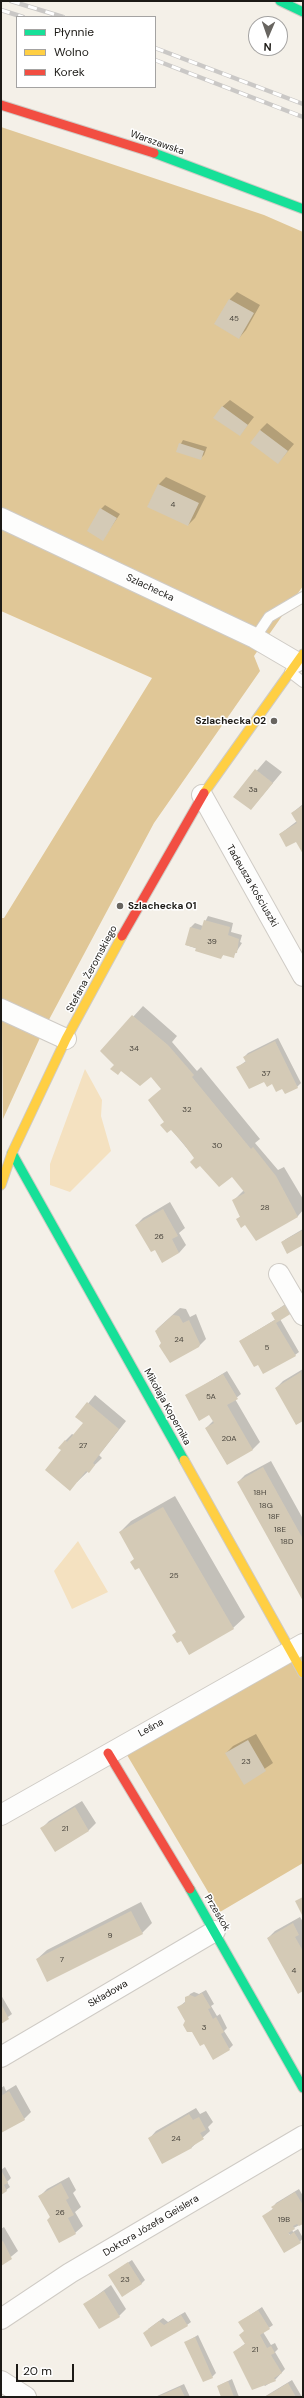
<!DOCTYPE html>
<meta charset="utf-8">
<style>
body{margin:0}
#map{position:relative;width:304px;height:2398px;overflow:hidden;background:#f4f0e8;font-family:"DM Sans",sans-serif}
canvas{display:block}
.frame{position:absolute;inset:0;border:2px solid #1c1a16;pointer-events:none}
.legend{position:absolute;left:16px;top:16px;width:140px;height:72px;box-sizing:border-box;background:#fff;border:1px solid #a4a3a2;margin:0;padding:5px 7px;list-style:none;font-size:12px;color:#1c1a16}
.legend li{display:flex;align-items:center;gap:8px;height:20px}
.legend b{width:20px;border:1px solid #a4a3a2}
.north{position:absolute;left:248px;top:16px;width:40px;height:40px;box-sizing:border-box;background:#fff;border:1px solid #a4a3a2;border-radius:50%;rotate:182deg;font-size:11px;font-weight:700;line-height:16px;text-align:center;color:#1c1a16}
.north::after{content:'';display:block;margin:auto;width:14px;height:18px;background:#686560;clip-path:polygon(50% 0,100% 100%,50% 72%,0 100%)}
.scale{position:absolute;left:16px;top:2364px;width:58px;height:18px;box-sizing:border-box;border:2px solid #1c1a16;border-top:0;padding-left:5px;font-size:12px;line-height:14px;white-space:nowrap;color:#1c1a16;-webkit-text-stroke:3px #fff;paint-order:stroke}
</style>
<div id="map">
<canvas width="304" height="2398"></canvas>
<div class="frame"></div>
<ul class="legend">
<li><b style="height:5px;background:#16e098"></b>Płynnie</li>
<li><b style="height:5px;background:#ffcf43"></b>Wolno</li>
<li><b style="height:5px;background:#f24e42"></b>Korek</li>
</ul>
<div class="north">N</div>
<div class="scale">20 m</div>
</div>
<script>
const ctx = document.querySelector('canvas').getContext('2d');
ctx.lineJoin = 'round';
function fill(path, color) { ctx.fillStyle = color; ctx.fill(path, 'evenodd'); }
const toPath = rows => new Path2D(rows.map(r => 'M' + r).join(''));
function stroke(path, color, width, dash) { ctx.strokeStyle = color; ctx.lineWidth = width; ctx.lineCap = dash ? 'butt' : 'round'; ctx.setLineDash(dash || []); ctx.stroke(path); }
function label(font, color, halo, rows, align = 'center') {
  ctx.font = font + ' "DM Sans",sans-serif'; ctx.lineWidth = 3; ctx.setLineDash([]); ctx.textBaseline = 'middle'; ctx.strokeStyle = halo; ctx.fillStyle = color; for (const [text, x, y, turn = 0] of rows) {
    ctx.save(); ctx.translate(x, y); ctx.rotate((+turn || 0) * Math.PI / 180); ctx.textAlign = isNaN(turn) ? turn : align; if (halo) ctx.strokeText(text, 0, 0); ctx.fillText(text, 0, 0); ctx.restore();
  }
}
const green = toPath([
 [85,1069,102,1100,101,1116,111,1151,70,1192,50,1185,50,1164],
 [78,1541,108,1592,72,1609,54,1571]
]);
const forest = toPath([
 [1,127,264,215,303,232,303,586,254,656,260,671,154,823,44,1029,3,1119,1,918,4,918,152,678,1,611],
 [303,1652,303,1863,220,1912,127,1755]
]);
const shadow = toPath([
 [237,292,260,305,246,330,239,338,215,324,230,299],
 [230,400,254,417,240,435,222,407],
 [267,423,294,444,278,463,260,430],
 [183,440,207,447,204,455,200,459,177,451],
 [166,477,206,496,195,518,188,525,148,506,159,484],
 [105,505,120,514,103,539,101,509],
 [266,760,282,772,251,809,235,796],
 [303,804,303,852,296,841,280,834,297,821,292,813],
 [208,916,233,923,231,932,242,935,240,942,242,943,233,957,224,954,221,957,186,945,191,927,195,923,203,926],
 [143,1006,177,1036,172,1042,197,1071,201,1067,260,1139,255,1143,278,1170,284,1167,303,1199,303,1210,298,1216,256,1240,246,1224,237,1219,241,1216,234,1200,244,1190,232,1176,195,1158,165,1122,162,1089,151,1076,115,1065,102,1051],
 [278,1038,301,1083,297,1087,282,1088,238,1067,246,1061,244,1057,248,1053],
 [170,1202,185,1228,179,1233,186,1245,179,1253,156,1249,136,1225,143,1218],
 [303,1229,303,1244,282,1242,286,1239],
 [290,1301,280,1319,299,1352,295,1355,259,1364,240,1341,276,1319,272,1313],
 [180,1308,186,1309,190,1317,196,1314,206,1339,199,1346,163,1343,157,1329],
 [303,1369,303,1420,297,1424,276,1388,283,1381],
 [227,1371,241,1394,235,1399,260,1442,253,1449,227,1464,206,1428,213,1421,213,1412,186,1396],
 [95,1395,126,1421,99,1455,102,1458,77,1482,62,1450,65,1441,72,1434,74,1435,84,1423,77,1417],
 [271,1461,303,1519,303,1599,238,1482,245,1475],
 [175,1496,245,1617,233,1628,182,1640,120,1532,131,1521],
 [256,1734,273,1763,244,1783,226,1753,233,1746],
 [82,1801,96,1823,89,1830,55,1850,42,1828,49,1821],
 [141,1902,152,1923,142,1933,37,1959,47,1950],
 [300,1917,303,1922,303,1990,268,1938,275,1931],
 [206,1990,214,2004,211,2006,217,2016,220,2014,227,2028,224,2031,233,2045,229,2049,204,2043,179,2007,186,2001,190,1994,194,1992,199,1994],
 [1,1995,12,2014,1,2022],
 [16,2085,31,2112,24,2119,1,2132,1,2088,4,2086,6,2091],
 [196,2108,200,2114,206,2111,213,2122,208,2127,210,2131,191,2148,149,2139,156,2131],
 [5,2167,11,2178,7,2182,10,2187,1,2194,1,2170],
 [69,2177,76,2190,73,2193,81,2207,75,2212,83,2226,75,2233,60,2241,51,2217,40,2196,47,2189],
 [299,2189,303,2196,303,2223,292,2229,293,2232,298,2229,303,2238,300,2242,264,2216,274,2208,273,2207,276,2203],
 [4,2227,18,2251,1,2265,1,2229],
 [132,2260,145,2280,141,2284,109,2275],
 [111,2285,126,2309,119,2316,85,2304],
 [262,2307,273,2325,263,2332,271,2345,275,2343,278,2349,275,2352,285,2369,275,2380,265,2386,234,2352,246,2343,245,2331,240,2322],
 [185,2312,191,2322,187,2325,148,2329,163,2318,168,2322],
 [198,2335,216,2373,212,2377,186,2342],
 [232,2379,239,2397,222,2397,218,2386],
 [292,2380,302,2397,264,2397],
 [184,2384,190,2397,155,2397]
]);
const building = toPath([
 [229,299,254,313,239,339,214,324],
 [222,406,248,425,240,436,213,418],
 [260,430,288,451,278,464,250,443],
 [179,443,204,451,201,460,176,452],
 [158,484,199,503,188,526,147,507],
 [100,508,117,518,103,541,87,531],
 [255,769,273,783,251,810,233,797],
 [302,806,303,808,303,854,296,842,286,847,279,834,297,823,291,813],
 [204,920,230,927,228,935,239,939,237,953,235,953,234,958,223,955,221,959,195,951,196,948,185,945,190,927,201,930],
 [132,1015,168,1045,194,1075,192,1077,251,1149,253,1147,276,1176,298,1217,256,1241,245,1225,241,1228,236,1219,240,1217,232,1200,245,1193,232,1177,219,1187,200,1166,196,1169,190,1162,194,1158,183,1143,171,1130,167,1133,160,1125,164,1122,148,1100,161,1089,151,1077,140,1086,121,1071,118,1075,110,1069,114,1065,100,1051],
 [275,1041,298,1088,285,1094,282,1089,276,1092,272,1084,267,1087,264,1082,249,1089,236,1067,246,1062,243,1057],
 [163,1209,178,1236,172,1239,179,1253,162,1263,155,1250,151,1252,135,1225],
 [303,1230,303,1245,287,1254,281,1242],
 [287,1304,292,1313,276,1323,296,1356,263,1374,258,1365,254,1367,239,1341,275,1320,271,1313],
 [173,1315,179,1316,183,1323,189,1320,200,1344,199,1347,170,1363,159,1346,161,1343,155,1331],
 [301,1372,303,1421,296,1425,275,1388],
 [223,1374,238,1399,227,1405,253,1450,227,1465,205,1428,214,1423,209,1415,199,1421,185,1395],
 [87,1402,119,1429,93,1463,95,1465,89,1473,86,1471,70,1491,45,1470,61,1450,58,1448,65,1440,67,1442,83,1423,75,1417],
 [263,1467,303,1539,303,1601,237,1482],
 [163,1507,234,1629,189,1655,181,1641,177,1643,172,1635,176,1632,139,1568,135,1570,130,1562,134,1559,119,1532],
 [248,1740,266,1771,244,1785,225,1753],
 [75,1807,89,1831,55,1852,40,1828],
 [303,1897,303,1917,295,1901],
 [131,1911,143,1934,47,1982,36,1959],
 [293,1923,299,1935,295,1937,303,1951,303,1991,298,1994,267,1938],
 [202,1993,211,2008,208,2009,213,2019,216,2017,224,2032,221,2034,230,2050,213,2060,204,2044,200,2046,192,2032,187,2032,183,2025,185,2021,177,2007,185,2003,185,1997,190,1995,195,1997],
 [1,2004,9,2019,1,2024],
 [9,2091,25,2120,1,2133,1,2096],
 [189,2114,193,2120,199,2117,206,2130,200,2133,204,2139,191,2147,192,2148,162,2164,148,2138],
 [1,2170,8,2183,4,2185,7,2191,1,2195],
 [61,2183,69,2198,66,2200,74,2215,68,2218,76,2234,59,2243,47,2220,50,2217,38,2196],
 [295,2192,303,2205,303,2224,299,2226,297,2224,293,2226,295,2229,288,2233,290,2235,294,2232,301,2243,284,2253,262,2216,273,2209,271,2207],
 [3,2241,12,2259,1,2266,1,2242],
 [128,2262,142,2284,122,2297,108,2275],
 [104,2291,120,2317,99,2329,83,2304],
 [258,2310,270,2329,260,2335,267,2348,271,2346,275,2353,271,2355,282,2373,274,2378,276,2381,252,2390,233,2352,245,2344,239,2335,244,2331,238,2322],
 [181,2315,188,2326,151,2347,143,2333,159,2321,164,2325],
 [195,2337,213,2378,203,2382,184,2342],
 [228,2381,234,2397,221,2397,217,2386],
 [288,2383,296,2397,265,2397],
 [180,2387,185,2397,157,2397]
]);
const lane = toPath([
 [255,638,269,617,303,597],
 [290,672,303,682]
]);
const street = toPath([
 [1,518,255,638,296,662],
 [202,795,303,976],
 [1,1009,66,1039],
 [279,1274,303,1315],
 [1,1815,303,1644],
 [1,2057,215,1931],
 [1,2319,70,2273,303,2136],
 [1,2381,26,2397]
]);
const fast = toPath([
 [280,1,303,12],
 [154,153,303,209],
 [12,1153,184,1460],
 [190,1889,303,2088]
]);
const slow = toPath([
 [204,793,303,654],
 [1,1185,12,1153,66,1039,122,936],
 [184,1460,303,1673]
]);
const jam = toPath([
 [1,105,154,153],
 [122,936,204,793],
 [108,1753,190,1889]
]);
const rail = toPath([
 [11,1,63,17],
 [1,10,23,17],
 [155,48,303,104],
 [155,60,303,117]
]);
const markers = [
 [274,721,4,"#686560"],
 [120,906,4,"#686560"]
];
const numberNames = [
 ["45",234,319],
 ["4",173,505],
 ["3a",253,790],
 ["39",212,942],
 ["34",134,1049],
 ["37",266,1074],
 ["32",187,1110],
 ["30",217,1146],
 ["28",265,1208],
 ["26",159,1237],
 ["24",179,1340],
 ["5",267,1348],
 ["5A",211,1397],
 ["20A",229,1439],
 ["27",83,1446],
 ["18H",260,1493],
 ["18G",266,1506],
 ["18F",274,1517],
 ["18E",280,1530],
 ["18D",287,1542],
 ["25",174,1576],
 ["23",246,1762],
 ["21",65,1829],
 ["9",110,1936],
 ["7",62,1960],
 ["4",294,1971],
 ["3",204,2028],
 ["24",176,2139],
 ["26",60,2213],
 ["19B",284,2220],
 ["23",125,2280],
 ["21",255,2350]
];
const streetNames = [
 ["Warszawska",157,143,19],
 ["Szlachecka",150,588,25],
 ["Tadeusza Kościuszki",252,886,60],
 ["Stefana Żeromskiego",92,969,-62],
 ["Mikołaja Kopernika",167,1407,61],
 ["Leśna",151,1728,-29],
 ["Przeskok",217,1913,59],
 ["Składowa",108,1994,-30],
 ["Doktora Józefa Geislera",151,2226,-31]
];
const poiNames = [
 ["Szlachecka 02",266,721],
 ["Szlachecka 01",128,906,"left"]
];
fill(green, '#f4e1c0');
fill(forest, '#e0c797');
fill(shadow, '#0003');
fill(building, '#d4cab6');
stroke(lane, '#cfcbc5', 12);
stroke(street, '#cfcbc5', 22);
stroke(fast, '#cfcbc5', 11);
stroke(slow, '#cfcbc5', 11);
stroke(jam, '#cfcbc5', 11);
stroke(lane, '#fdfdfc', 10);
stroke(street, '#fdfdfc', 20);
stroke(fast, '#16e098', 9);
stroke(slow, '#ffcf43', 9);
stroke(jam, '#f24e42', 9);
stroke(rail, '#cac8c6', 4.5);
stroke(rail, '#fff', 3, [9]);
for (const [x, y, r, color] of markers) { const dot = new Path2D(); dot.arc(x, y, r, 0, 2 * Math.PI); ctx.fillStyle = color; ctx.fill(dot); stroke(dot, '#fff', 1.5); }
label('8px', '#4a463e', null, numberNames);
label('10px', '#1c1a16', '#fff', streetNames);
label('bold 10px', '#1c1a16', '#fff', poiNames, 'right');
</script>
